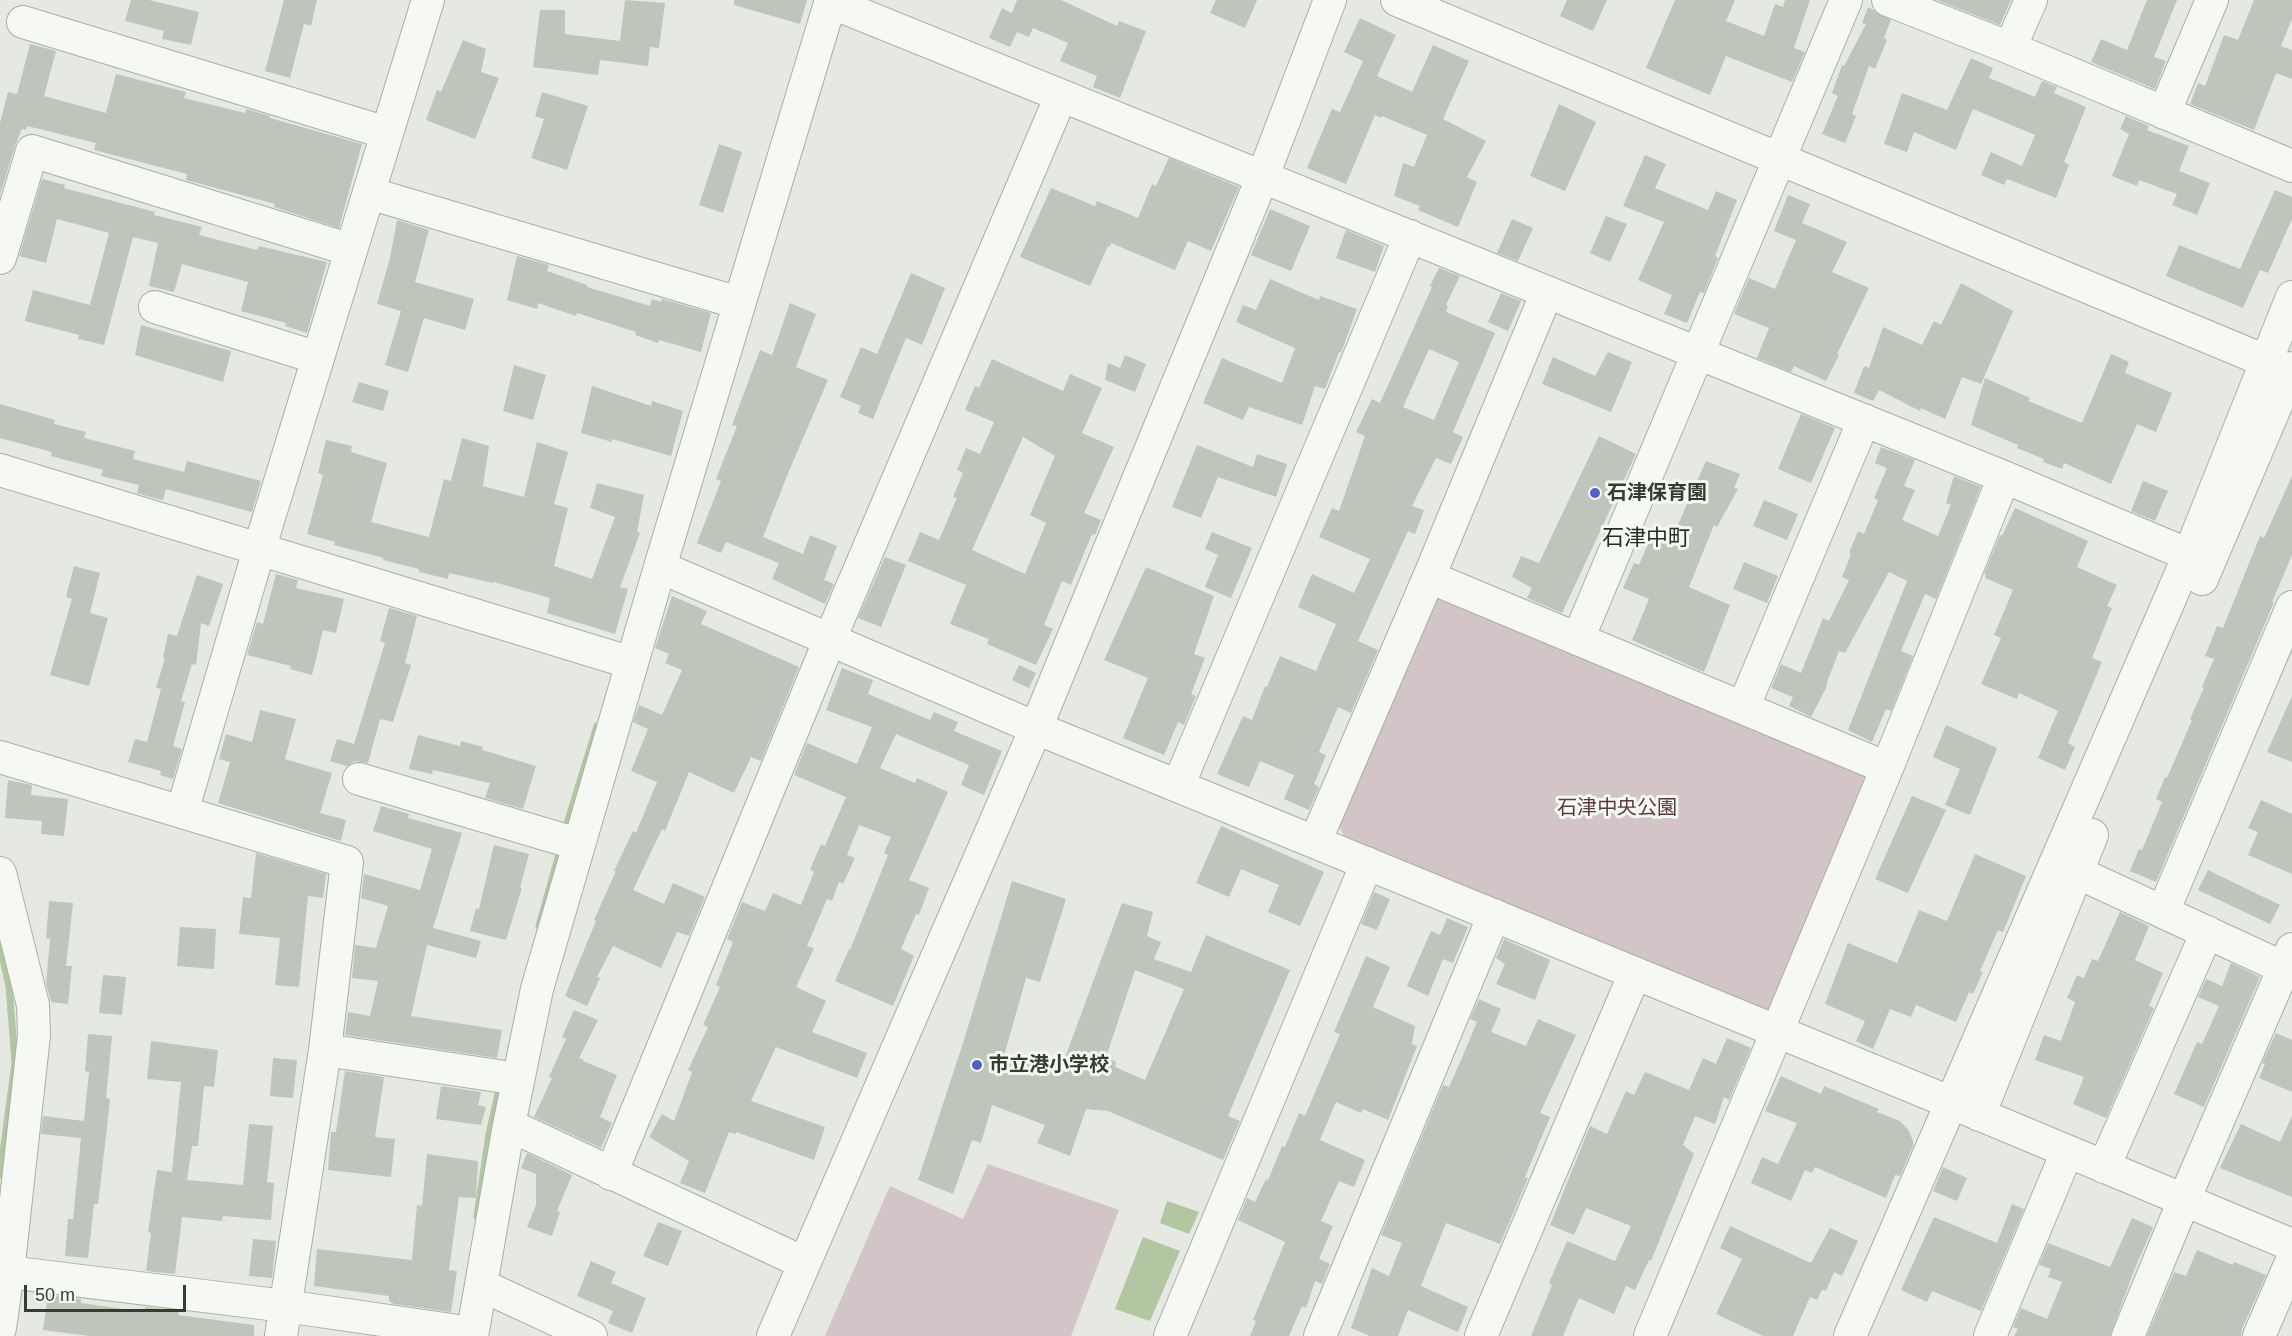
<!DOCTYPE html>
<meta charset="utf-8">
<style>
body{margin:0}
#map{position:relative;width:2292px;height:1336px;overflow:hidden;background:#e5e9e2;font-family:Arial,sans-serif}
canvas{display:block}
.scale{position:absolute;left:24px;top:1285px;width:162px;height:27px;box-sizing:border-box;border:3px solid #333f2c;border-top:0;padding-left:8px;font-size:18px;line-height:21px;white-space:nowrap;color:#333f2c;-webkit-text-stroke:4px #f4f7f2;paint-order:stroke}
</style>
<div id="map">
<canvas width="2292" height="1336"></canvas>
<div class="scale">50 m</div>
</div>
<script>
const ctx = document.querySelector('canvas').getContext('2d');
ctx.lineJoin = 'round';
function fill(path, color) { ctx.fillStyle = color; ctx.fill(path, 'evenodd'); }
const toPath = rows => new Path2D(rows.map(r => 'M' + r).join(''));
function stroke(path, color, width, dash) { ctx.strokeStyle = color; ctx.lineWidth = width; ctx.lineCap = dash ? 'butt' : 'round'; ctx.setLineDash(dash || []); ctx.stroke(path); }
function label(font, color, halo, rows, align = 'center') {
  ctx.font = font + ' Arial,"Noto Sans JP",sans-serif'; ctx.lineWidth = 6; ctx.setLineDash([]); ctx.textBaseline = 'middle'; ctx.strokeStyle = halo; ctx.fillStyle = color; for (const [text, x, y, turn = 0] of rows) {
    ctx.save(); ctx.translate(x, y); ctx.rotate((+turn || 0) * Math.PI / 180); ctx.textAlign = isNaN(turn) ? turn : align; if (halo) ctx.strokeText(text, 0, 0); ctx.fillText(text, 0, 0); ctx.restore();
  }
}
const green = toPath([
 [1442,595,1866,771,1870,785,1777,1007,1767,1012,1344,836,1337,822,1429,600],
 [988,1164,1119,1210,1071,1336,825,1336,890,1186,963,1219]
]);
const water = toPath([
 [1167,1201,1199,1212,1189,1234,1160,1223],
 [1143,1237,1180,1251,1150,1321,1115,1309]
]);
const stream = toPath([
 [564,833,597,726],
 [539,926,561,847],
 [0,946,9,986,15,1063,0,1175],
 [477,1216,489,1134,500,1085]
]);
const building = toPath([
 [131,0,149,0,199,12,191,45,162,39,164,31,125,21],
 [284,0,317,0,311,26,304,24,290,78,265,71],
 [625,0,665,3,659,48,650,47,648,66,600,60,598,75,533,67,540,10,565,10,565,34,620,41],
 [734,0,807,0,800,24,734,5],
 [1017,0,1061,0,1117,26,1119,21,1146,31,1120,98,1093,87,1097,76,1060,61,1068,43,1033,28,1029,37,1017,32,1010,47,989,38,1002,8,1012,13],
 [1216,0,1257,0,1245,28,1210,13],
 [1567,0,1607,0,1593,31,1560,16],
 [1675,0,1735,0,1726,21,1764,36,1775,4,1783,7,1785,0,1810,0,1794,48,1805,52,1792,82,1726,56,1710,95,1646,68],
 [1937,0,2011,0,2000,25],
 [2147,0,2177,0,2154,57,2166,61,2155,89,2091,62,2101,39,2127,50],
 [2254,0,2292,0,2292,19,2281,46,2292,50,2292,79,2276,73,2254,130,2190,104,2198,83,2205,86,2224,35,2238,40],
 [1868,7,1891,20,1884,38,1887,40,1875,69,1869,66,1852,114,1856,116,1845,143,1822,134,1838,96,1832,93,1842,65,1844,66,1866,24,1862,23],
 [1360,18,1396,35,1377,76,1412,92,1433,45,1469,61,1443,119,1486,141,1467,177,1477,182,1458,227,1418,210,1420,206,1394,196,1403,163,1414,167,1427,135,1382,116,1381,118,1375,115,1346,184,1307,168,1332,109,1340,112,1363,61,1344,52],
 [463,40,486,49,481,72,499,78,475,139,426,120,437,90,441,92],
 [30,44,56,51,44,96,106,113,116,74,186,92,184,98,245,113,246,109,270,116,270,118,362,144,339,228,274,207,275,204,186,180,187,174,94,150,96,143,27,126,26,130,22,129,15,146,0,195,0,123,8,92,17,94],
 [1971,58,1993,68,1989,78,2035,97,2042,81,2057,87,2054,93,2086,107,2064,162,2069,165,2056,198,2007,179,2004,185,1981,175,1991,152,2022,166,2035,135,1973,109,1956,150,1914,132,1907,152,1884,144,1902,93,1947,110],
 [542,92,588,106,567,170,531,158,544,119,535,116],
 [1559,104,1596,122,1565,191,1530,176],
 [2126,116,2149,126,2147,130,2189,146,2179,171,2210,183,2197,215,2172,205,2177,194,2139,180,2137,186,2112,176,2129,134,2120,129],
 [719,144,742,152,723,213,699,205],
 [1645,155,1666,164,1655,188,1708,210,1716,191,1737,200,1715,256,1718,258,1704,293,1700,292,1687,323,1664,314,1672,295,1638,280,1664,222,1623,206],
 [1169,158,1239,187,1211,251,1188,241,1175,270,1111,243,1110,247,1108,246,1090,286,1020,257,1051,188,1095,206,1097,201,1138,218,1152,184,1156,186],
 [42,179,65,185,64,188,155,212,154,215,202,227,199,235,257,250,259,246,327,262,307,333,285,326,286,323,241,311,248,282,182,264,174,292,149,286,158,243,133,237,104,345,78,339,79,335,25,321,33,290,90,305,109,233,57,219,46,263,19,256],
 [2275,190,2292,197,2292,219,2268,273,2260,270,2243,308,2166,276,2179,245,2240,269],
 [1788,195,1810,204,1802,223,1847,242,1832,272,1869,288,1837,354,1839,355,1826,381,1794,366,1791,372,1757,358,1769,328,1734,314,1749,278,1775,289,1796,240,1774,231],
 [1270,209,1310,226,1291,271,1251,255],
 [1606,216,1627,224,1610,262,1590,253],
 [1512,219,1533,228,1518,261,1497,253],
 [397,220,429,230,415,282,474,299,465,330,424,318,408,372,385,365,401,311,377,304,390,258],
 [1346,230,1384,246,1375,272,1336,258],
 [517,256,549,265,547,271,587,285,587,287,650,306,652,299,661,302,662,299,711,313,701,352,659,340,658,343,635,335,636,332,577,313,576,316,538,303,537,309,507,300],
 [1439,268,1460,276,1446,305,1448,306,1446,312,1495,333,1453,432,1463,437,1451,464,1436,458,1412,506,1424,510,1415,534,1408,531,1358,641,1378,650,1351,713,1338,707,1319,752,1326,755,1314,784,1319,787,1309,810,1284,799,1294,775,1260,761,1249,787,1217,774,1243,716,1252,720,1265,686,1267,687,1280,656,1316,671,1336,624,1298,607,1312,574,1354,593,1370,559,1319,537,1332,508,1339,511,1365,436,1356,432,1372,399,1380,403,1432,287,1430,286],
 [1429,349,1459,362,1434,420,1403,407],
 [911,273,945,288,922,345,906,338,873,419,858,413,861,406,840,397,861,347,877,354],
 [1270,279,1319,300,1320,296,1357,309,1344,345,1341,353,1339,352,1325,389,1315,386,1302,425,1249,407,1243,420,1203,403,1222,358,1282,383,1295,348,1236,322,1243,305,1256,310],
 [1961,283,2013,311,1981,384,1962,377,1945,419,1921,408,1920,411,1879,390,1873,401,1854,393,1864,366,1869,368,1883,327,1922,345,1934,321,1941,325],
 [1501,293,1521,301,1508,331,1488,322],
 [790,303,816,314,796,367,828,380,789,471,763,537,803,554,810,535,837,546,824,580,834,584,825,604,772,579,779,563,726,542,721,553,697,543,721,481,716,479,737,426,732,425,760,350,772,355],
 [141,325,231,351,223,382,135,355],
 [1608,352,1632,362,1611,412,1542,384,1553,357,1595,376],
 [2111,354,2129,362,2125,373,2172,393,2156,432,2137,424,2111,484,2064,463,2062,469,2043,462,2044,459,2017,448,2018,445,1971,425,1985,378,2030,398,2028,401,2082,423],
 [1125,355,1146,364,1135,392,1105,380,1108,363,1120,368],
 [992,359,1063,391,1070,374,1102,388,1082,433,1114,447,1084,513,1101,520,1095,535,1092,534,1071,585,1062,581,1044,625,1053,629,1036,665,987,644,989,639,950,624,966,585,908,561,920,532,939,540,957,498,953,497,963,473,957,470,966,448,980,454,994,422,965,410,975,386,979,388],
 [1023,437,1055,456,1030,515,1046,523,1025,574,972,550],
 [514,365,546,375,533,420,503,411],
 [359,382,389,391,383,411,352,402],
 [592,386,651,406,652,401,683,411,671,456,612,439,612,442,581,433],
 [0,404,55,420,54,424,86,432,84,438,135,451,133,459,184,472,187,461,261,481,252,512,166,489,163,500,147,496,137,493,139,485,101,476,103,470,51,456,52,452,0,438],
 [1801,414,1835,428,1811,483,1778,469],
 [1599,436,1636,454,1562,613,1527,598,1532,588,1512,577,1521,556,1539,563],
 [462,438,489,446,483,486,524,497,537,442,568,452,554,504,568,508,554,566,592,579,615,517,590,508,597,483,644,495,637,532,640,533,620,587,628,589,615,634,547,613,550,598,494,582,493,583,449,573,448,579,419,572,419,569,383,560,384,558,334,545,335,542,307,534,323,475,318,473,326,440,352,446,351,452,387,463,371,522,429,537,444,479,451,481],
 [1197,445,1253,467,1257,454,1287,464,1276,497,1218,477,1201,518,1172,507],
 [1881,447,1915,460,1904,486,1915,490,1902,520,1938,536,1951,505,1946,503,1954,476,1981,487,1936,599,1925,594,1901,651,1913,656,1891,711,1886,709,1872,742,1848,730,1907,581,1889,572,1845,653,1839,651,1826,685,1827,686,1811,717,1789,706,1793,697,1771,688,1781,664,1801,673,1823,618,1829,621,1849,580,1842,577,1851,554,1849,553,1858,531,1864,534,1878,500,1874,498,1887,468,1875,463],
 [1706,461,1740,474,1734,488,1738,489,1717,527,1714,525,1689,587,1730,605,1704,672,1632,640,1649,599,1623,588,1634,563,1639,565,1651,537,1669,545],
 [2292,476,2292,555,2272,602,2274,602,2156,882,2130,871,2139,849,2142,850,2162,802,2156,799,2165,777,2167,778,2192,720,2190,719,2204,688,2202,687,2214,659,2205,656,2217,626,2223,628,2260,536,2264,538],
 [2143,481,2168,491,2155,521,2131,511],
 [1764,500,1798,514,1787,540,1753,526],
 [2015,508,2088,541,2077,567,2117,585,2107,606,2112,608,2092,658,2102,662,2068,743,2075,747,2065,770,2038,758,2058,711,2019,693,2017,699,1981,684,2001,638,1994,635,2013,590,1985,578,1986,575,1984,574,2000,535,2002,536],
 [1212,532,1252,548,1231,598,1205,587,1218,555,1205,549],
 [885,557,906,565,881,627,858,618],
 [1744,562,1778,576,1767,603,1733,589],
 [74,566,100,573,90,613,108,618,89,686,50,675,72,599,66,597],
 [1146,567,1214,596,1194,654,1205,658,1191,694,1196,696,1184,725,1178,722,1164,755,1123,738,1148,678,1104,660],
 [276,574,298,580,296,588,344,599,336,633,323,630,312,675,290,669,291,666,247,655,257,622,263,624],
 [197,575,223,584,209,626,201,623,196,665,192,664,181,701,185,702,173,746,182,749,173,779,160,775,161,771,128,762,135,739,147,742,161,689,156,688,165,658,163,658,168,634,177,636],
 [672,596,707,611,701,624,799,667,761,761,751,757,734,793,689,772,665,831,662,829,633,890,664,904,673,883,705,897,689,936,677,932,661,968,613,946,597,977,600,978,587,1006,565,996,596,921,594,920,616,871,614,871,633,831,636,833,657,782,631,771,648,729,633,722,639,705,662,715,682,670,665,663,669,654,655,648],
 [389,608,417,616,405,663,411,665,393,722,380,719,368,763,355,761,347,766,330,761,337,739,354,744,385,643,380,641],
 [1019,665,1036,673,1029,688,1012,680],
 [842,668,873,680,868,694,930,720,934,712,958,722,954,731,1002,751,984,795,961,785,969,765,896,734,880,768,915,783,917,778,948,792,909,880,929,888,919,915,916,914,901,949,914,956,893,1006,835,981,849,949,850,950,888,855,884,853,891,837,859,825,847,855,855,858,843,884,839,882,832,901,827,899,807,946,814,948,796,987,826,1001,812,1032,867,1053,857,1078,776,1047,751,1101,825,1127,814,1160,736,1132,736,1134,729,1132,705,1193,680,1183,689,1161,649,1137,662,1114,674,1121,692,1072,688,1070,708,1027,703,1025,720,987,716,985,733,942,727,939,742,902,765,911,773,893,801,905,814,872,810,870,821,844,825,846,846,797,794,775,807,743,857,764,872,727,826,710],
 [2292,696,2292,762,2267,752],
 [260,710,296,719,285,759,332,773,320,813,346,820,341,841,218,803,230,762,219,759,226,734,252,742],
 [1946,725,1997,748,1970,815,1945,805,1960,769,1933,757],
 [418,735,460,746,461,741,483,747,482,750,536,766,523,809,485,798,490,783,433,770,432,774,409,769],
 [8,780,32,785,31,795,68,799,64,836,41,834,42,821,5,818],
 [1912,796,1946,810,1908,893,1875,879],
 [2261,800,2292,814,2292,874,2248,855,2258,832,2248,828],
 [381,806,409,814,408,818,462,833,433,928,481,941,476,958,427,945,411,1016,502,1030,497,1058,345,1035,348,1012,370,1016,378,981,352,978,355,945,376,948,388,906,361,898,364,874,420,890,432,849,373,831],
 [1221,826,1324,872,1300,926,1268,912,1279,885,1241,869,1229,897,1196,883],
 [494,845,529,854,520,888,522,888,506,940,470,931,476,908,479,909],
 [256,853,326,874,323,898,308,896,299,987,275,985,280,938,239,934,243,897,251,898],
 [1975,854,2026,876,2003,932,1998,930,1980,971,1983,972,1973,994,1969,992,1956,1022,1916,1005,1911,1017,1890,1009,1873,1049,1856,1041,1865,1021,1825,1004,1848,943,1897,963,1919,910,1947,921],
 [2208,870,2280,905,2270,924,2198,890],
 [1012,881,1066,899,1040,982,1026,978,1004,1056,1059,1074,1122,903,1153,912,1147,936,1161,942,1154,959,1191,972,1206,935,1290,970,1228,1116,1240,1121,1223,1160,1108,1111,1086,1109,1070,1156,1037,1143,1045,1125,992,1105,981,1143,972,1140,953,1194,918,1180,964,1040],
 [1135,970,1184,989,1145,1080,1115,1067,1116,1062,1106,1057],
 [1374,892,1390,899,1377,930,1361,924],
 [49,901,73,903,66,966,72,966,68,1004,51,1002,46,984,50,939,46,938],
 [2120,912,2149,926,2135,960,2163,973,2149,1006,2154,1008,2106,1118,2073,1104,2084,1077,2035,1060,2044,1035,2061,1041,2075,1002,2067,998,2077,975,2084,978,2092,959,2098,961],
 [1447,918,1468,927,1453,963,1443,959,1428,996,1407,986,1431,931,1440,935],
 [180,927,216,929,214,969,177,966],
 [1504,939,1550,960,1535,1000,1496,984,1505,964,1496,958],
 [1366,956,1390,967,1373,1007,1415,1026,1412,1044,1417,1046,1388,1120,1363,1109,1361,1113,1336,1102,1320,1140,1365,1160,1354,1187,1339,1181,1321,1221,1333,1226,1319,1259,1330,1264,1322,1284,1315,1281,1306,1308,1302,1306,1289,1336,1250,1336,1256,1321,1253,1320,1285,1242,1238,1220,1247,1198,1255,1202,1266,1179,1268,1180,1282,1146,1285,1147,1299,1113,1305,1116,1340,1034,1334,1032],
 [2231,963,2260,977,2204,1107,2174,1094,2197,1042,2202,1044,2219,1006,2198,997,2206,979,2222,986],
 [103,975,126,977,122,1015,99,1013],
 [1479,999,1501,1009,1491,1032,1526,1046,1538,1019,1576,1035,1540,1113,1550,1117,1525,1177,1528,1178,1500,1244,1446,1223,1421,1286,1468,1307,1458,1332,1408,1310,1398,1336,1370,1336,1351,1328,1372,1268,1389,1276,1402,1243,1381,1235,1443,1085,1449,1087,1461,1060,1477,1022,1470,1019],
 [574,1010,598,1020,579,1058,584,1060,583,1061,617,1075,600,1117,612,1123,601,1148,534,1117,552,1078,549,1077,566,1039,562,1037],
 [2276,1033,2292,1040,2292,1092,2259,1078,2265,1064,2262,1063],
 [88,1034,112,1036,106,1098,110,1099,106,1136,98,1204,94,1204,88,1258,65,1256,68,1219,73,1219,81,1138,41,1134,43,1116,84,1121,89,1072,85,1071],
 [1727,1038,1751,1048,1729,1100,1724,1097,1715,1124,1695,1116,1683,1145,1694,1154,1651,1261,1649,1260,1635,1290,1626,1286,1614,1314,1579,1298,1563,1336,1531,1336,1552,1285,1549,1283,1567,1241,1615,1261,1631,1226,1586,1208,1574,1235,1550,1225,1590,1126,1607,1134,1626,1091,1634,1095,1645,1072,1689,1090,1703,1058,1716,1064],
 [151,1041,218,1050,214,1087,204,1086,198,1146,192,1146,187,1180,243,1185,249,1124,273,1126,267,1182,274,1183,271,1220,223,1216,222,1221,182,1217,175,1274,146,1271,151,1233,148,1232,157,1170,172,1172,181,1082,147,1079],
 [273,1058,297,1060,293,1098,270,1096],
 [345,1071,384,1077,375,1137,395,1139,391,1177,328,1170,331,1132,336,1132],
 [1781,1076,1821,1094,1824,1086,1879,1109,1877,1112,1900,1121,1909,1131,1913,1141,1913,1146,1900,1176,1895,1175,1886,1198,1815,1167,1812,1173,1805,1170,1791,1201,1751,1183,1762,1157,1778,1164,1797,1123,1765,1111],
 [441,1086,481,1092,478,1105,486,1107,481,1125,436,1119],
 [2292,1116,2292,1197,2220,1168,2241,1124,2280,1142],
 [527,1153,572,1175,557,1211,560,1212,552,1236,527,1227,536,1205,536,1174,521,1168],
 [427,1154,478,1161,476,1198,459,1197,449,1270,457,1271,451,1312,394,1304,389,1301,389,1296,314,1286,317,1249,412,1260,417,1205,422,1206],
 [1943,1167,1967,1178,1957,1201,1933,1191],
 [2012,1204,2024,1209,1981,1311,1932,1291,1927,1302,1901,1290,1934,1217,1997,1243],
 [2132,1218,2153,1227,2135,1268,2110,1336,2014,1336,2018,1329,2013,1327,2021,1308,2047,1319,2062,1282,2048,1277,2051,1269,2039,1265,2048,1243,2110,1267],
 [658,1222,682,1231,668,1266,643,1256],
 [1730,1226,1811,1263,1830,1228,1858,1241,1842,1276,1834,1272,1826,1291,1822,1290,1817,1300,1810,1297,1793,1336,1763,1336,1716,1314,1742,1259,1720,1248],
 [253,1239,276,1241,272,1278,249,1276],
 [2197,1250,2233,1265,2234,1262,2266,1275,2242,1329,2241,1336,2147,1336,2174,1272,2186,1276],
 [591,1261,616,1272,611,1283,646,1298,632,1333,608,1323,613,1311,577,1296],
 [48,1295,81,1299,81,1303,145,1312,145,1307,179,1311,178,1315,254,1325,254,1336,89,1336,43,1330]
]);
const minor = toPath([
 [1397,0,2292,372],
 [1888,0,2010,48,2292,166],
 [830,2,2004,477,2189,555],
 [23,22,387,133],
 [2010,48,2031,0],
 [2164,113,2212,0],
 [369,193,739,303],
 [0,258,32,151,351,250],
 [155,307,318,358],
 [0,470,632,663],
 [660,567,1036,728,1952,1103,2292,1245],
 [1429,577,1887,768],
 [2202,579,2292,368],
 [1578,639,1846,0],
 [1743,708,1864,420],
 [0,757,347,862,325,1050,281,1336],
 [359,779,578,844],
 [1178,786,1410,236],
 [182,812,259,550,428,0],
 [1315,842,1429,577,1547,292],
 [2059,864,2284,968],
 [0,873,33,1005,34,1035,8,1272,0,1328],
 [2163,912,2292,607],
 [325,1050,518,1079],
 [1979,1115,2092,835],
 [509,1125,804,1263],
 [2104,1167,2207,932],
 [611,1174,830,639,1061,96],
 [0,1271,285,1306,472,1333],
 [481,1285,591,1336],
 [472,1336,509,1125,537,989,660,567,831,0],
 [773,1336,1036,728,1263,176,1330,0],
 [1170,1336,1367,863],
 [1320,1336,1494,915],
 [1481,1336,1635,973],
 [1650,1336,1887,768,2004,477],
 [1850,1336,2189,555,2292,297],
 [1990,1336,2067,1152],
 [2128,1336,2184,1200,2292,949],
 [2259,1336,2292,1260]
]);
const markers = [
 [1595,493,6,"#5362c2"],
 [977,1065,6,"#5362c2"]
];
const poiNames = [
 ["石津保育園",1607,493],
 ["市立港小学校",989,1065]
];
const parkNames = [
 ["石津中央公園",1617,808]
];
const quarterNames = [
 ["石津中町",1646,539]
];
fill(green, '#d2c4c7');
fill(water, '#b2c6a1');
stroke(stream, '#b2c6a1', 7);
fill(building, '#bec5ba');
stroke(minor, '#a8afa4', 34);
stroke(minor, '#f6f8f4', 32);
for (const [x, y, r, color] of markers) { const dot = new Path2D(); dot.arc(x, y, r, 0, 2 * Math.PI); ctx.fillStyle = color; ctx.fill(dot); stroke(dot, '#f4f7f2', 2); }
label('bold 20px', '#333f2c', '#f4f7f2', poiNames, 'left');
label('20px', '#5a3a40', '#f4f7f2', parkNames);
label('22px', '#24301e', '#f4f7f2', quarterNames);
</script>
